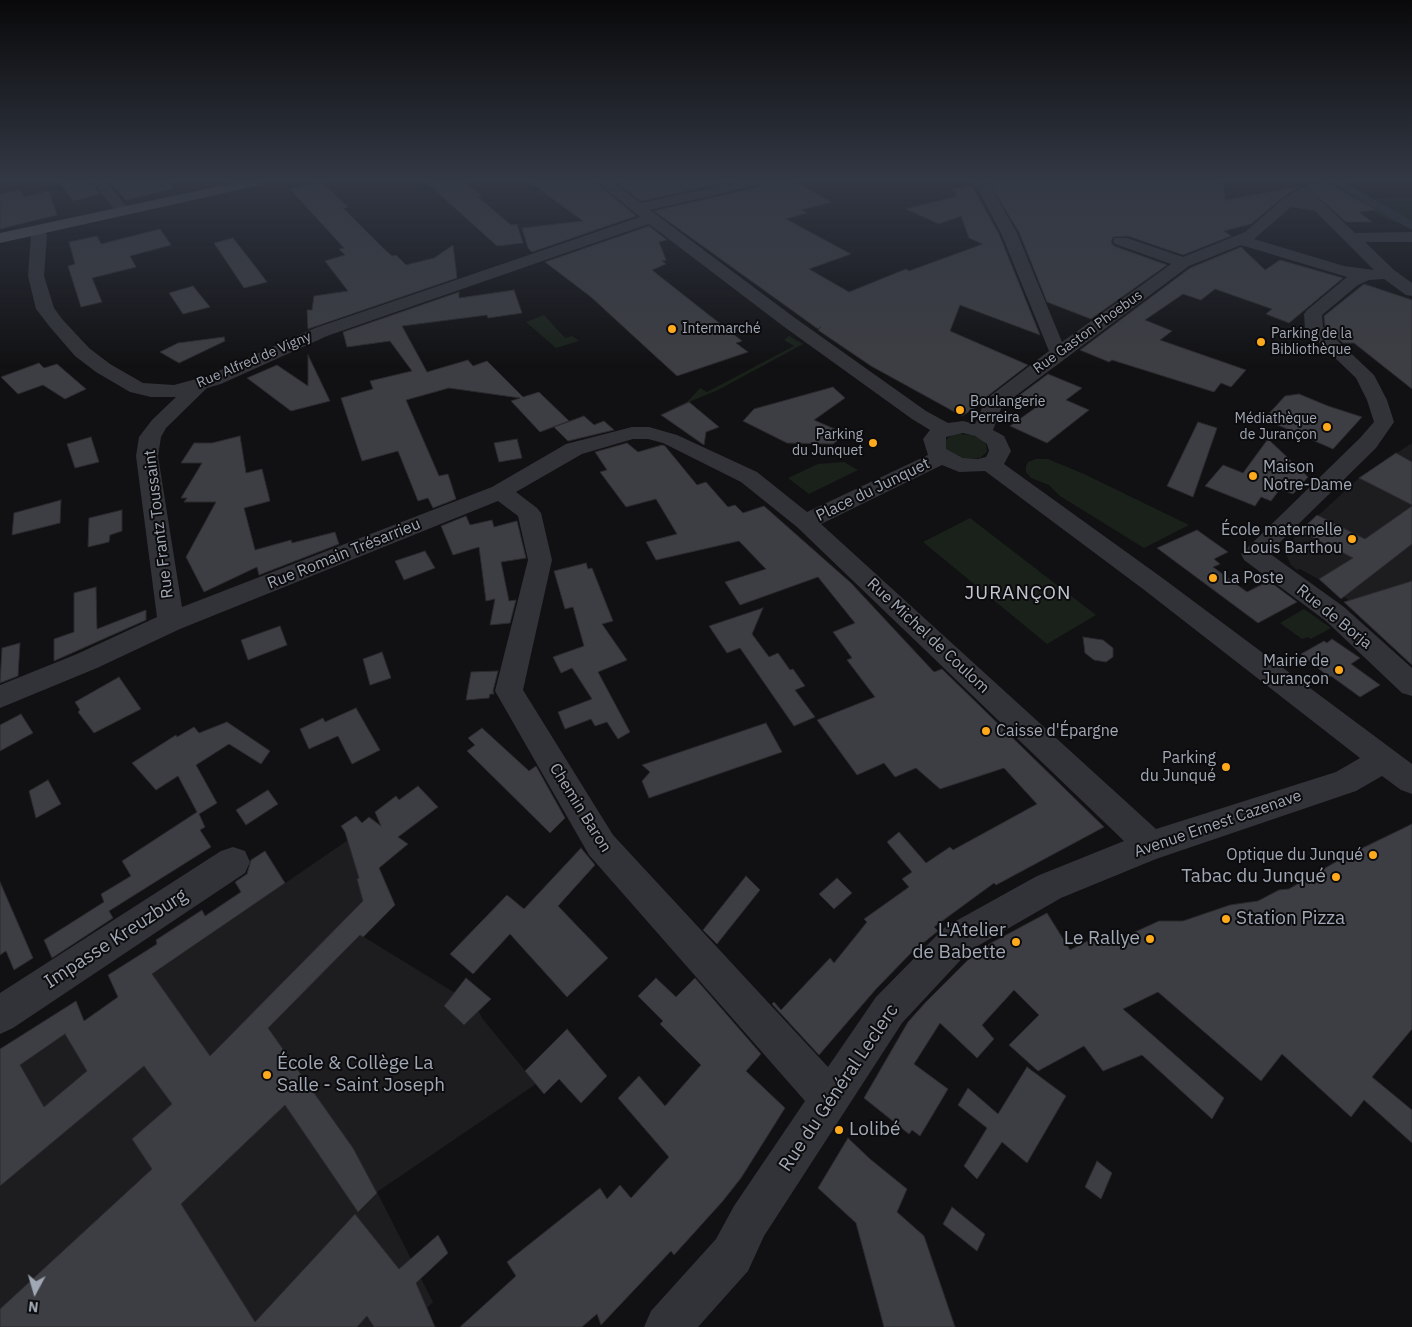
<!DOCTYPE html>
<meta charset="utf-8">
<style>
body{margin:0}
#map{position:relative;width:1412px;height:1327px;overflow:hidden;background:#111113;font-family:"IBM Plex Sans",sans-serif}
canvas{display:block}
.north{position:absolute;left:10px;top:1267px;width:50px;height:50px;-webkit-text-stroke:4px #0c0c0e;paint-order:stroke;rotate:186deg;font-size:14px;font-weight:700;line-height:20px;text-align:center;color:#a1a8b5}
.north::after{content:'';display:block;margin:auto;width:18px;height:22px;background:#a1a8b5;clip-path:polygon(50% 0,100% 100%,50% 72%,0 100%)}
</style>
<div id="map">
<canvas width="1412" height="1327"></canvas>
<div class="north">N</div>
</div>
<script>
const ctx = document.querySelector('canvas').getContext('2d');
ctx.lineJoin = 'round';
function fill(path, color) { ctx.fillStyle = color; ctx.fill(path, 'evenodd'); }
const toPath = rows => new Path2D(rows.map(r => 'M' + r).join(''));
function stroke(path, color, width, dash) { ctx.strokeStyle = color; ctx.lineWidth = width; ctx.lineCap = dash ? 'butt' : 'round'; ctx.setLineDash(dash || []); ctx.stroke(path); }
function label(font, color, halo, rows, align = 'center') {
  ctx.font = font + ' "IBM Plex Sans",sans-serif'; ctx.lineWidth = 4; ctx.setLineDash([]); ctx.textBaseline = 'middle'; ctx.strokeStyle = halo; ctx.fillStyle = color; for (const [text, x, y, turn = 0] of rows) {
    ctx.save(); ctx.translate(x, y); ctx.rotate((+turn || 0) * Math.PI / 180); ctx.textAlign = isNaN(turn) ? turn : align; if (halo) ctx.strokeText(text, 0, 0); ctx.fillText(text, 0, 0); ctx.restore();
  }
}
const built = toPath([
 [1412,443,1412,613,1369,626,1353,610,1350,601,1318,579,1300,569,1297,570,1291,565,1283,548,1359,478],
 [348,840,379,867,395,905,364,937,455,993,478,1010,482,1018,536,1084,377,1192,433,1302,412,1323,413,1327,0,1327,0,1079]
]);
const green = toPath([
 [1412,197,1412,229,1382,217,1357,199],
 [544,315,565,338,572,336,579,341,556,348,526,322],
 [789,336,803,344,718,390,660,414,687,402,700,388,707,392,794,346,784,340],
 [958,434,972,435,983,440,986,444,987,452,980,458,966,459,946,450,944,441,952,435],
 [1036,459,1048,459,1084,474,1189,525,1144,548,1060,496,1049,485,1031,478,1026,472,1026,466,1028,462],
 [844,462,858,470,809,494,788,478,818,464],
 [970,518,1096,615,1047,644,923,542],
 [1304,609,1331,628,1311,639,1308,637,1302,639,1280,623]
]);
const canal = toPath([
 [1330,182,1344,182,1412,221,1412,230,1330,182]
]);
const building = toPath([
 [59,182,91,182,100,194,73,201,59,182],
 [109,182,172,182,173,189,126,200,109,182],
 [322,182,348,207,343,208,383,248,392,256,396,255,406,265,434,258,453,245,457,278,308,329,307,310,312,310,314,296,348,291,325,261,345,255,339,249,344,248,290,189,322,182],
 [426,182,465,182,482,196,478,197,511,225,517,224,523,243,497,246,426,182],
 [530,182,595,182,636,216,532,252,528,248,522,228,583,221,530,182],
 [616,182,728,182,641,201,616,182],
 [762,182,796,182,831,202,801,210,807,213,786,219,851,254,809,269,849,292,906,269,909,271,983,244,969,238,961,216,939,224,906,209,957,196,952,189,972,186,999,234,1040,335,960,305,950,331,1028,365,985,398,982,403,962,416,871,366,818,330,821,327,818,329,654,211,758,187,762,182],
 [994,182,1223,182,1225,200,1299,187,1282,198,1251,224,1224,231,1231,236,1183,255,1128,236,1113,237,1111,242,1114,246,1167,265,1091,319,1047,302,1019,232,989,183,994,182],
 [1327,182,1376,210,1359,212,1372,222,1346,222,1306,186,1327,182],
 [19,190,24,197,49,191,57,215,0,229,0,194,19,190],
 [649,226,667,240,659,242,666,260,662,261,666,264,652,270,742,341,736,343,748,352,677,376,591,297,545,262,649,226],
 [160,229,171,245,130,256,136,267,92,278,102,302,81,307,68,266,75,264,69,242,97,236,101,244,160,229],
 [233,238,255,266,267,282,244,288,214,243,233,238],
 [1241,247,1265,270,1280,260,1343,278,1289,323,1266,314,1272,309,1215,289,1201,300,1183,294,1145,320,1172,331,1160,340,1246,370,1231,387,1221,383,1214,392,1112,360,1109,362,1080,350,1190,268,1241,247],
 [1364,284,1412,300,1412,389,1354,343,1343,343,1325,326,1324,316,1364,284],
 [193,286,210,307,183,314,169,293,193,286],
 [514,290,522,313,488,318,487,315,402,326,427,372,468,360,473,366,487,361,523,397,539,392,569,421,540,432,511,401,520,398,449,388,406,400,439,476,448,474,456,499,433,508,428,498,418,501,398,451,362,461,341,398,373,389,370,381,412,371,390,341,347,347,343,332,459,292,459,298,514,290],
 [224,337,225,341,179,363,160,352,178,343,224,337],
 [308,355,330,401,291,411,247,378,277,365,308,386,308,355],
 [39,363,44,368,57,364,86,389,65,399,43,385,18,394,1,377,39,363],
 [1048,374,1082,388,1066,400,1089,410,1047,443,1010,426,1038,406,1017,397,1048,374],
 [833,387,845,398,814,420,846,434,833,444,787,443,743,421,754,409,833,387],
 [1299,394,1328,406,1362,417,1333,449,1264,419,1285,396,1299,394],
 [689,402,719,427,706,432,704,445,661,415,689,402],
 [584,416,594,425,604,421,614,430,568,441,554,427,584,416],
 [1198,422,1217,428,1193,497,1167,486,1198,422],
 [240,436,246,473,262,469,270,501,244,508,255,550,291,540,292,543,335,532,339,544,259,575,257,567,204,592,186,557,216,502,184,502,187,498,181,498,202,463,181,463,194,443,212,443,240,436],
 [91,437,99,462,75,468,67,444,91,437],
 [517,439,522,458,499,462,494,443,517,439],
 [1268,439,1308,477,1293,494,1280,489,1271,501,1261,497,1255,506,1205,486,1223,465,1243,473,1268,439],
 [627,443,638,452,662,445,665,446,697,485,706,482,728,507,735,505,743,513,764,506,851,583,934,672,942,669,1104,827,996,885,994,883,934,927,938,931,912,952,876,989,819,1055,772,1004,774,1002,781,1010,830,958,834,963,867,922,864,919,909,887,902,879,912,872,887,842,899,832,926,863,950,847,953,850,1037,804,1004,768,940,789,916,768,895,777,884,763,857,775,817,720,875,697,847,660,852,658,833,632,855,623,818,577,740,605,725,582,766,569,739,541,656,560,646,542,677,534,656,499,626,507,600,472,607,470,595,452,627,443],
 [1396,453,1412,462,1412,505,1359,478,1396,453],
 [61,500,60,523,12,535,14,513,61,500],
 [1412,506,1412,544,1341,599,1319,579,1353,558,1300,531,1317,515,1365,539,1412,506],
 [122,510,122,531,110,535,109,542,88,547,89,518,122,510],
 [466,516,470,525,492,520,494,527,517,521,526,558,501,562,509,601,516,600,510,623,490,625,495,599,486,601,479,547,453,555,441,526,466,516],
 [1197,530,1228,552,1214,559,1220,564,1213,567,1247,592,1269,581,1297,602,1258,623,1157,548,1197,530],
 [425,551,435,568,404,580,395,561,425,551],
 [586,563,588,569,592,568,613,621,602,624,627,660,598,672,630,732,618,739,607,722,595,726,591,719,565,729,558,712,592,699,572,668,561,673,553,657,584,646,573,607,565,609,554,571,586,563],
 [1412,581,1412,665,1344,602,1412,581],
 [96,587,97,629,146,610,146,620,54,661,54,639,74,632,74,593,96,587],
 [763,608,752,634,769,657,778,653,790,670,793,669,805,686,795,690,815,717,794,726,740,648,727,653,709,626,763,608],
 [280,626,287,645,248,660,241,640,280,626],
 [1083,637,1103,640,1113,648,1113,657,1106,662,1094,660,1085,653,1083,637],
 [1332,639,1360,658,1351,664,1380,685,1360,697,1331,676,1329,677,1301,654,1324,641,1327,643,1332,639],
 [20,643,18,676,0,683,2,648,20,643],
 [382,652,391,678,370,685,363,659,382,652],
 [498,671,493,691,494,694,490,694,489,698,466,700,471,672,498,671],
 [119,677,141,709,94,733,78,712,80,710,75,702,119,677],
 [356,708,380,750,352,764,338,736,309,749,300,729,323,718,325,722,356,708],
 [21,714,33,733,0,751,0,725,21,714],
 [227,722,270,751,261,764,229,744,196,765,217,803,199,814,205,827,200,830,211,847,109,911,113,918,52,958,44,940,104,902,101,894,131,876,122,861,197,812,178,776,156,790,132,763,176,735,177,737,194,727,199,733,227,722],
 [766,723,782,752,649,798,642,781,650,772,642,765,766,723],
 [482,728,529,771,536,766,565,818,550,833,467,751,475,745,468,738,482,728],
 [48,780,61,804,36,818,29,791,48,780],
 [418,786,438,807,398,837,408,844,379,868,395,905,363,937,360,935,268,1028,353,1148,377,1193,358,1212,285,1105,181,1204,255,1322,355,1214,399,1269,438,1235,448,1253,416,1283,435,1327,374,1327,367,1316,357,1327,0,1327,0,1309,152,1169,132,1139,172,1104,144,1066,0,1186,0,1049,76,1001,84,1021,118,997,108,975,157,944,156,940,202,910,205,916,241,892,235,882,247,874,251,860,265,851,285,883,152,974,210,1056,363,901,357,879,359,878,345,832,341,826,356,816,362,823,369,817,381,826,375,812,396,796,399,800,418,786],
 [65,1034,87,1071,44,1107,20,1065,65,1034],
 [268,790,278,804,246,825,236,810,268,790],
 [1412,824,1412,1029,1372,1077,1412,1110,1412,1143,1364,1100,1351,1117,1282,1054,1261,1081,1158,992,1123,1009,1224,1098,1212,1119,1142,1055,1103,1071,1084,1046,1038,1071,1009,1045,1039,1015,1014,990,982,1025,994,1039,977,1058,940,1023,914,1064,948,1089,920,1136,912,1130,909,1134,864,1098,908,1022,925,1003,978,950,1047,913,1070,950,1105,932,1113,942,1159,921,1183,921,1230,905,1258,901,1279,890,1289,889,1346,856,1412,824],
 [581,848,595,865,558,906,608,958,567,997,510,934,473,974,450,954,507,895,524,909,581,848],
 [746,876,760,890,717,944,703,930,746,876],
 [837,878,852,893,834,909,819,894,837,878],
 [0,882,33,958,14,970,6,951,0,955,0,882],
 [466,978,491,999,464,1025,444,1006,466,978],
 [656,978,676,997,695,978,761,1054,746,1071,785,1108,741,1178,722,1202,674,1255,671,1251,601,1325,597,1314,582,1327,460,1327,516,1276,507,1262,600,1188,607,1199,620,1185,631,1198,669,1157,618,1098,639,1076,665,1106,701,1065,660,1024,663,1021,638,996,656,978],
 [567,1029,607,1076,581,1103,559,1079,544,1094,525,1071,567,1029],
 [1027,1067,1066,1096,1027,1163,1002,1142,977,1179,964,1166,987,1128,958,1105,968,1088,998,1114,1027,1067],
 [848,1138,870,1159,907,1189,897,1212,924,1236,955,1327,884,1327,856,1223,818,1188,848,1138],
 [1097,1161,1112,1173,1101,1199,1085,1187,1097,1161],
 [952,1207,985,1234,977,1251,943,1224,952,1207]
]);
const minor = toPath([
 [93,182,107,182,130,211,128,214,118,214,93,182],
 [597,182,613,182,641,203,736,182,760,182,758,185,650,210,795,318,926,411,948,423,963,421,975,424,986,399,1049,351,1001,233,979,191,971,182,986,182,992,189,1017,233,1062,342,1171,264,1115,244,1113,241,1115,238,1127,238,1183,257,1245,232,1283,199,1303,187,1308,188,1355,233,1412,232,1412,242,1365,242,1394,270,1412,283,1412,296,1406,295,1384,279,1369,280,1358,285,1322,315,1323,327,1374,375,1387,400,1394,422,1376,448,1269,553,1344,607,1412,668,1412,696,1402,693,1326,621,1244,560,1241,554,1360,438,1374,422,1367,400,1356,378,1305,329,1304,314,1307,310,1347,277,1241,245,1189,266,1002,406,993,430,1004,436,1011,451,1004,464,1161,577,1412,764,1412,794,1401,790,1382,776,1356,791,1156,859,1061,898,969,951,902,1023,764,1236,748,1271,698,1327,644,1327,651,1311,716,1239,734,1206,805,1101,589,855,495,691,528,560,518,516,498,501,180,629,97,668,0,708,0,685,77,654,157,617,136,456,139,437,152,420,176,397,151,397,130,392,96,372,75,356,50,327,36,309,28,276,31,235,28,230,31,227,41,227,47,235,44,276,54,308,62,319,89,348,110,364,143,383,174,385,207,376,315,328,640,217,597,182],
 [1291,207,1315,211,1374,270,1344,266,1254,239,1291,207],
 [649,224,783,326,912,419,930,430,923,439,928,455,807,512,757,472,677,435,649,427,632,427,566,444,492,487,182,607,158,456,161,437,166,428,207,388,221,384,327,336,649,224],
 [963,433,975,436,987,444,989,451,986,457,978,459,963,458,946,449,946,437,963,433],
 [633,439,648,439,663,443,741,482,797,527,1124,841,1037,876,945,927,876,997,828,1067,613,835,523,690,552,560,541,513,537,508,516,492,582,454,633,439],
 [942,465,959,472,985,471,1143,589,1360,758,1336,772,1156,829,821,524,942,465],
 [233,847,245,851,250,862,245,873,13,1028,0,1034,0,993,221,851,233,847]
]);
const major = toPath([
 [238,182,263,182,256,186,0,243,0,233,238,182]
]);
const markers = [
 [672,329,5,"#ffaa1d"],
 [1261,342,5,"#ffaa1d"],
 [960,410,5,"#ffaa1d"],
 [1327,427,5,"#ffaa1d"],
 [873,443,5,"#ffaa1d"],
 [1253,476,5,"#ffaa1d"],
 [1352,539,5,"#ffaa1d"],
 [1213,578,5,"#ffaa1d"],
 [1339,670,5,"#ffaa1d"],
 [986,731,5,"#ffaa1d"],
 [1226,767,5,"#ffaa1d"],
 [1373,855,5,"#ffaa1d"],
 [1336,877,5,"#ffaa1d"],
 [1226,919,5,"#ffaa1d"],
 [1150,939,5,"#ffaa1d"],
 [1016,942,5,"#ffaa1d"],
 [267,1075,5,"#ffaa1d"],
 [839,1130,5,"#ffaa1d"]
];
const farPoinames = [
 ["Intermarché",682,329],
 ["Parking de la",1271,334],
 ["Bibliothèque",1271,350],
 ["Boulangerie",970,402],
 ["Perreira",970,418],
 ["Médiathèque",1317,419,"right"],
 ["de Jurançon",1317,435,"right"],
 ["Parking",863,435,"right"],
 ["du Junquet",863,451,"right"]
];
const farStreetnames = [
 ["Rue Gaston Phoebus",1088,332,-36],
 ["Rue Alfred de Vigny",254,360,-23]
];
const poiNames = [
 ["Maison",1263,467,"left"],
 ["Notre-Dame",1263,485,"left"],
 ["École maternelle",1342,530],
 ["Louis Barthou",1342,548],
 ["La Poste",1223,578,"left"],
 ["Mairie de",1329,661],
 ["Jurançon",1329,679],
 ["Caisse d'Épargne",996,731,"left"],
 ["Parking",1216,758],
 ["du Junqué",1216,776],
 ["Optique du Junqué",1363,855]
];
const streetNames = [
 ["Place du Junquet",873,490,-26],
 ["Rue Frantz Toussaint",159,524,-97],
 ["Rue Romain Trésarrieu",344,554,-22],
 ["Rue de Borja",1334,617,39],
 ["Rue Michel de Coulom",928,636,43],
 ["Chemin Baron",580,808,58],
 ["Avenue Ernest Cazenave",1218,824,-19]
];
const quarterNames = [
 ["JURANÇON",1018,594]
];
const nearPoinames = [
 ["Tabac du Junqué",1326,877],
 ["Station Pizza",1236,919,"left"],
 ["L'Atelier",1006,931],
 ["de Babette",1006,953],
 ["Le Rallye",1140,939],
 ["École & Collège La",277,1064,"left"],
 ["Salle - Saint Joseph",277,1086,"left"],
 ["Lolibé",849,1130,"left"]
];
const nearStreetnames = [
 ["Impasse Kreuzburg",116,939,-33],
 ["Rue du Général Leclerc",839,1088,-56]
];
fill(built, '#1d1d20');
fill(green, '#19211a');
fill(canal, '#273037');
fill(building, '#3d3e43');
stroke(building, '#2b2b2f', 1);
fill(minor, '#323338');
fill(major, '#4e5057');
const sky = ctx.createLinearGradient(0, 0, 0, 368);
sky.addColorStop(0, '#09090a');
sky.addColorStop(0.49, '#323844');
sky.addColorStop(1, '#32384400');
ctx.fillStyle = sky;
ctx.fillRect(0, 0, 1412, 368);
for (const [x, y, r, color] of markers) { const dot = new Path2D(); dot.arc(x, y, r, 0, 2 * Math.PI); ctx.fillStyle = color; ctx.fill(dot); stroke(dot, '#0c0c0e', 2); }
label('14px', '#a1a8b5', '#0c0c0e', farPoinames, 'left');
label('14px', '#a1a8b5', '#0c0c0e', farStreetnames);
label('16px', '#a1a8b5', '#0c0c0e', poiNames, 'right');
label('16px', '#a1a8b5', '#0c0c0e', streetNames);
ctx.letterSpacing = '1px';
label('19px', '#c2c7d0', '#0c0c0e', quarterNames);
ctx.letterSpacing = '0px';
label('19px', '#a1a8b5', '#0c0c0e', nearPoinames, 'right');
label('19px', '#a1a8b5', '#0c0c0e', nearStreetnames);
</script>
